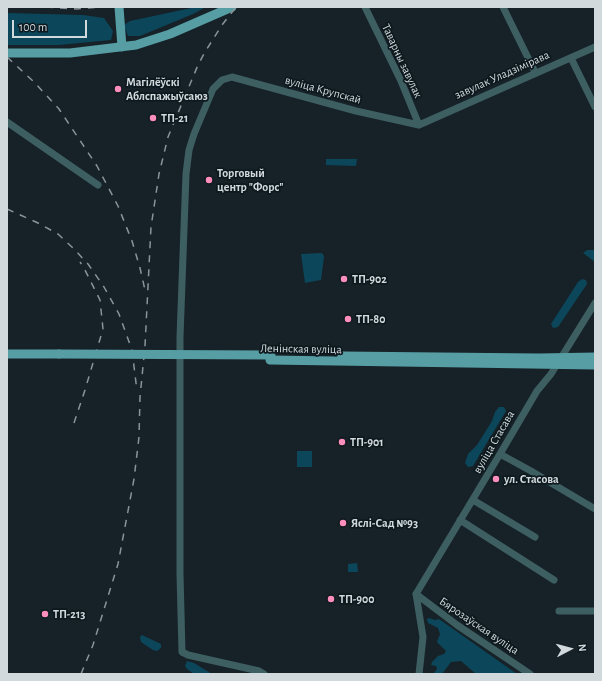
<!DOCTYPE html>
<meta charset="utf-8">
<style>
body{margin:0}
#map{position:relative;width:602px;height:681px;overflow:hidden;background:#162227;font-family:"Alegreya Sans",sans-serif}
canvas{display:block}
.frame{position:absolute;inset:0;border:8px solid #d1d9dd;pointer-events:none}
.north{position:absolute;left:550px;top:629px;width:40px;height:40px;-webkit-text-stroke:3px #0d191e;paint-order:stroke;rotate:84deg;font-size:11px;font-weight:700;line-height:16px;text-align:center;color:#d1d9dd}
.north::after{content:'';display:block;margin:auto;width:14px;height:18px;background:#d1d9dd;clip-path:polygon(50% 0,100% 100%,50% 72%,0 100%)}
.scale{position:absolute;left:12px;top:20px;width:75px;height:18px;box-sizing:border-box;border:2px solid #d1d9dd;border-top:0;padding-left:5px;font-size:12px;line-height:14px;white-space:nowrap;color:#d1d9dd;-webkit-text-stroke:3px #0d191e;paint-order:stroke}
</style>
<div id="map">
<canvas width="602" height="681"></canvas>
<div class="frame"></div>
<div class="north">N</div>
<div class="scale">100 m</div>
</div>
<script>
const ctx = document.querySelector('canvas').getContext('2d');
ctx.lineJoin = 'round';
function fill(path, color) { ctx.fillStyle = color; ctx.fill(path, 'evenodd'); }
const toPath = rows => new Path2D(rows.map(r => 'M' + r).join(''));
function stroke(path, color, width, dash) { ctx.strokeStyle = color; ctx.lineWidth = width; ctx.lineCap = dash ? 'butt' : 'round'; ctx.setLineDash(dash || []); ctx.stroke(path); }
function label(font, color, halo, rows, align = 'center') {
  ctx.font = font + ' "Alegreya Sans",sans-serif'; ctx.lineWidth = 3.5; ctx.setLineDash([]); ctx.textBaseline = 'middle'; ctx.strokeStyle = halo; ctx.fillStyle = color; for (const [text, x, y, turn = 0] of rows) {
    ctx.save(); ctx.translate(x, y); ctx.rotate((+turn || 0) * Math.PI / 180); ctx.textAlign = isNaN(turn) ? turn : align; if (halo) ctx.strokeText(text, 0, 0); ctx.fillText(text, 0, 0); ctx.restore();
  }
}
const green = toPath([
 [196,7,206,7,193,14,140,36,128,36,124,25,130,21],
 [7,13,83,15,104,18,113,31,111,40,59,45,7,45],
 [326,159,357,159,356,166,326,165],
 [587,250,595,250,595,262,583,253],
 [321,253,323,254,324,257,321,280,305,283,301,254],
 [582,279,586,280,587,284,558,327,553,328,551,324,578,282],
 [499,407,504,407,506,411,473,466,468,467,465,463,468,454,477,445,492,421,495,412],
 [297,451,312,451,312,467,297,467],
 [357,563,358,572,348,572,348,564],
 [429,618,435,620,439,619,517,674,476,674,461,661,451,662,442,674,433,674,437,669,436,666,431,665,432,662,438,656,444,654,446,651,437,642,440,634,438,628,428,623,427,619],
 [142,635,161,644,161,648,157,651,153,650,141,642,140,637],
 [187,661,194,663,212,674,194,674,187,669,185,666]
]);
const minor = toPath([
 [365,7,401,81,419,125],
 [503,7,535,72],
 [571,58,595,107],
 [7,122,98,185],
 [419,125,595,47],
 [500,454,531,471,595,509],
 [473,500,535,537],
 [460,520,554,580],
 [416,594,500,454,537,391,551,374,595,303],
 [416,594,457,625,530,674],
 [416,594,423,637,419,674],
 [559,611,595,611],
 [264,674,259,671,188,655,182,652,180,574,180,337,186,174,189,150,194,134,213,89,222,80,232,77,356,111,419,125]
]);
const major = toPath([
 [119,7,122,47],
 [7,53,70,53,136,45,170,34,232,7],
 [7,354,59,354],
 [342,356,539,358,595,357],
 [270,360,595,365]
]);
const rail = toPath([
 [46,7,76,9,101,7],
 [7,57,34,82,59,109,97,166,118,206,132,241,140,268,145,290],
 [7,209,38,223,58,234,74,249,88,264,104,287,119,314,132,350,137,391],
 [74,423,85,390,103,329,100,300,84,268,80,262],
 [81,674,93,645,118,564,134,479,139,437,140,397,145,346,151,227,159,174,168,137,198,65,205,52,222,25,236,7]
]);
const majorBridge = toPath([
 [59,354,271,355]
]);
const markers = [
 [118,89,4,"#fe8ebc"],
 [153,118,4,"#fe8ebc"],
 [209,180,4,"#fe8ebc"],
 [344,279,4,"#fe8ebc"],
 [348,319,4,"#fe8ebc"],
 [342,442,4,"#fe8ebc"],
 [496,479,4,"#fe8ebc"],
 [343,523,4,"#fe8ebc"],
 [331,599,4,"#fe8ebc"],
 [45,614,4,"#fe8ebc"]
];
const streetNames = [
 ["Таварны завулак",402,61,65],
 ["завулак Уладзімірава",502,75,-24],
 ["вуліца Крупскай",323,90,15],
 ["Ленінская вуліца",301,349,1],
 ["вуліца Стасава",494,442,-60],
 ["Бярозаўская вуліца",479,626,34]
];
const poiNames = [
 ["Магілёўскі",126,82],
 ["Аблспажыўсаюз",126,96],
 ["ТП-21",161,118],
 ["Торговый",217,173],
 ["центр \"Форс\"",217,187],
 ["ТП-902",352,279],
 ["ТП-80",356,319],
 ["ТП-901",350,442],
 ["ул. Стасова",504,479],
 ["Яслі-Сад №93",351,523],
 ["ТП-900",339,599],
 ["ТП-213",53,614]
];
fill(green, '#0c465b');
stroke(minor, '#3e5f62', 7);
stroke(major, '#569da4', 9);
stroke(rail, '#8b9499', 1.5, [7, 7]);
stroke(majorBridge, '#569da4', 9);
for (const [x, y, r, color] of markers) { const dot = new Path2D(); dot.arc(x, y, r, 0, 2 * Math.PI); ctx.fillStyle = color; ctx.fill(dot); stroke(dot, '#0d191e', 1.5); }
label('12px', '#d1d9dd', '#0d191e', streetNames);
label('bold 12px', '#d1d9dd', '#0d191e', poiNames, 'left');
</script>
